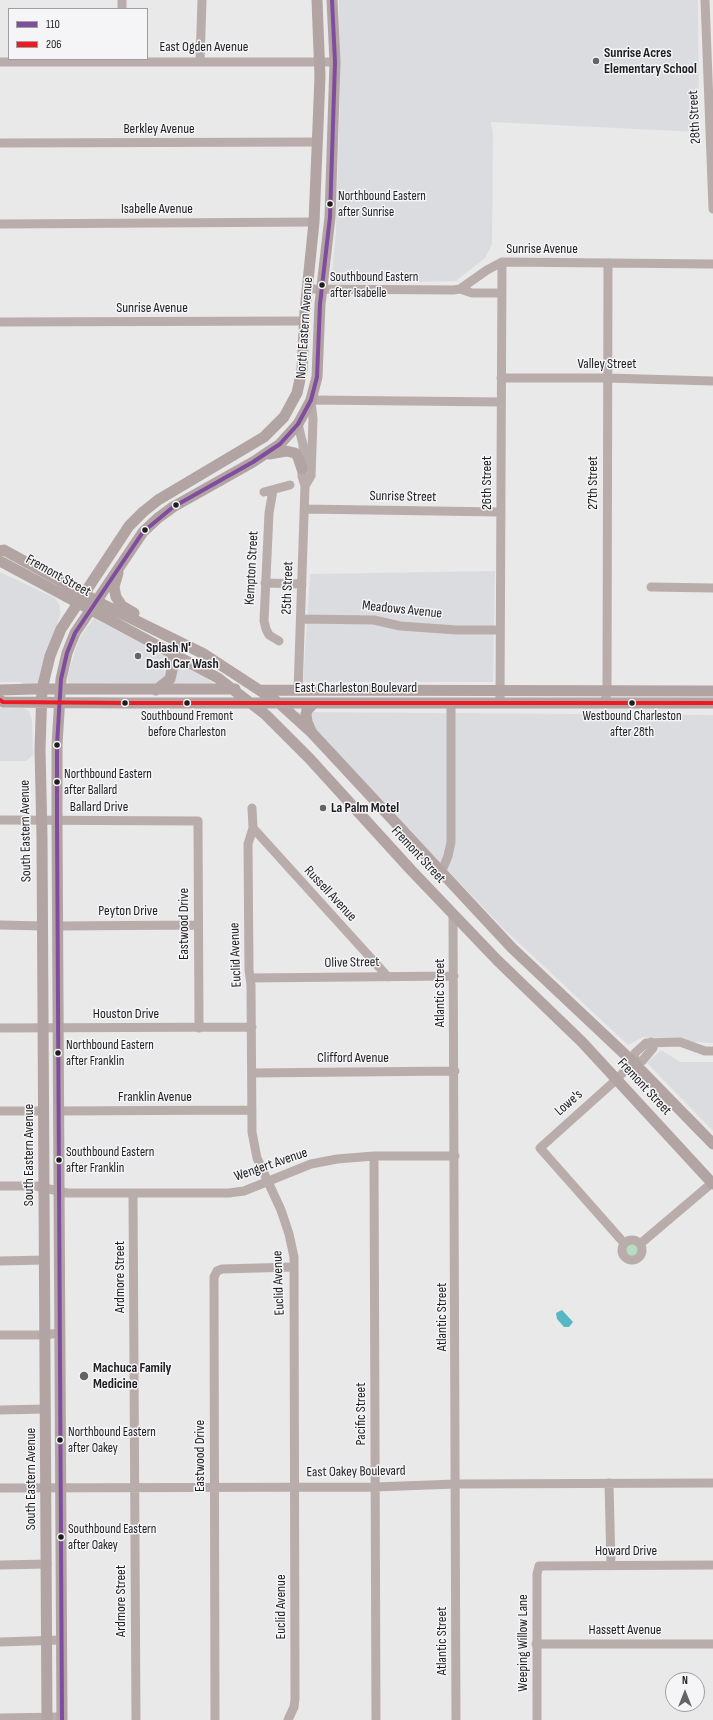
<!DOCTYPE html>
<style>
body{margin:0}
#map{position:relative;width:713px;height:1720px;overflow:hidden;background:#e9e9e9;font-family:"Sofia Sans Condensed",sans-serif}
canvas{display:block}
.legend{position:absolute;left:8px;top:8px;width:140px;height:52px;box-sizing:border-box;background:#f5f5f8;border:1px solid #9f9fa1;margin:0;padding:5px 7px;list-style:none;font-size:12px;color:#1d1d1e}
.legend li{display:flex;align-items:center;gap:8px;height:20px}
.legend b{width:20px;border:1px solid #9f9fa1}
.north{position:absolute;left:665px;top:1672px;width:40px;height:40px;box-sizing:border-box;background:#f5f5f8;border:1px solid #9f9fa1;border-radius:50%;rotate:0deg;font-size:11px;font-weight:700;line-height:16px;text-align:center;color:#1d1d1e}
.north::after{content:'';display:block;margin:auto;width:14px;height:18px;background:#646465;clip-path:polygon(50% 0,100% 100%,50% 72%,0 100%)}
</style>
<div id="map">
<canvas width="713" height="1720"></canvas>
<ul class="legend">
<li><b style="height:5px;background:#804c9e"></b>110</li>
<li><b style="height:5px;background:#ed1b24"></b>206</li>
</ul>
<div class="north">N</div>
</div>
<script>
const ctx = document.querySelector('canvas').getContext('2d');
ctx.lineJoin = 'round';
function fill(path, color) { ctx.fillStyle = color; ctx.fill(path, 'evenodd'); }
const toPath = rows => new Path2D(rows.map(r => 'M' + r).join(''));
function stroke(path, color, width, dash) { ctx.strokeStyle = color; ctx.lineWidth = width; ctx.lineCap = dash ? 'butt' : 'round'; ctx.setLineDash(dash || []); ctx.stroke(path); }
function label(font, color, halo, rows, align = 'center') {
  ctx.font = font + ' "Sofia Sans Condensed",sans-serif'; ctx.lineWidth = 3; ctx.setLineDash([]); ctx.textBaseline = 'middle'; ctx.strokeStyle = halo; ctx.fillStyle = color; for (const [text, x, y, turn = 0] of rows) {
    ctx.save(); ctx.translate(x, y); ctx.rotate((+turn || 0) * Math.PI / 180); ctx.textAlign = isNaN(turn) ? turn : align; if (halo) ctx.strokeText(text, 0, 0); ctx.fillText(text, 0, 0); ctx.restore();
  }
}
const built = toPath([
 [339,0,698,0,699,132,491,122,493,134,492,244,485,258,456,281,331,284,336,231,340,94],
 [495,571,493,682,303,682,310,574],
 [0,572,55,598,60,606,60,615,50,644,41,684,21,685,21,682,0,682],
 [95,617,97,620,205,677,213,683,70,684,68,682,68,675,75,651,81,636],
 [0,708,24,708,29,711,32,720,33,755,26,761,0,761],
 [296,712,713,715,713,1043,668,1041,643,1037,628,1045,504,929],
 [661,1050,680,1062,713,1062,713,1131,647,1063]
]);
const green = toPath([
 '622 1253a9 9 0 1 1 18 0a9 9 0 1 1-18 0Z'
]);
const water = toPath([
 [562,1310,573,1322,569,1327,564,1327,557,1319,556,1313]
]);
const minor = toPath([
 [705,0,713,209],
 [122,9,122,0],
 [200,61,202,0],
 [0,62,335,62],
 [0,143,317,142],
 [0,224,314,222],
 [307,289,453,290,460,289,487,270,502,262,713,264],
 [460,289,472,293,502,293],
 [0,322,304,321],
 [501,378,607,378,713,381],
 [298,424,303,445,304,465,302,469,302,476,305,486,298,691],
 [305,486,311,476,313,419,311,400,501,402],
 [273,490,269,513,264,621,266,629,269,635,279,641],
 [264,492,290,485],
 [304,509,500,512],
 [265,583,302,584],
 [651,587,713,588],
 [301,619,374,620,400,626,457,630,500,630],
 [500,703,502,262],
 [605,703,607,691,608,263],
 [252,808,253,828,248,844,249,970,251,985,252,1132,257,1158,281,1210,289,1234,294,1257,295,1699,294,1707,288,1720],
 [0,820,198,821,199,1028],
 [253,828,388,977],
 [441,873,448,856,451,842,451,703],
 [453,914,456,1720],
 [0,925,43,926],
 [58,926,198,925],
 [250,978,454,976],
 [0,1028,252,1027],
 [633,1062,642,1061,653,1048,651,1042],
 [252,1073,455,1071],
 [0,1111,44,1111],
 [58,1111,252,1110],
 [374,1156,376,1720],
 [0,1186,36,1186,67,1193,229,1193,244,1191,311,1164,337,1159,374,1156,455,1156],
 [133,1193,136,1720],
 '622 1250a10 10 0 1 1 20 0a10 10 0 1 1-20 0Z',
 [624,1243,540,1148,617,1079,633,1062,635,1053,646,1043,680,1042,705,1051,713,1051],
 [640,1244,712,1183],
 [0,1261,45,1260],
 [0,1335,45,1335,59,1333],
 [0,1410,46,1409],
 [609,1483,611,1566],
 [0,1488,375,1487,455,1484,713,1483],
 [0,1565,47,1564],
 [0,1642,61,1640],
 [536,1644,713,1644],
 [0,1718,62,1717],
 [215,1720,214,1277,217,1271,222,1269,294,1267],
 [537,1720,537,1574,539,1566,713,1565]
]);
const major = toPath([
 [269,454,286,451,295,453,298,457,302,469],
 [0,551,4,550,106,606,204,654,279,703,312,733,512,948,633,1062,713,1144],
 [0,561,218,678,266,715,309,758,411,870,497,960,582,1042,713,1184],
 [118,573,114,587,116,597,122,606,134,613],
 [0,690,34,689,235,689],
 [156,690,170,679,173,666,170,653],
 [260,690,713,691],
 [0,700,3,702,125,703,713,703],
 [311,731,307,722,306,715,307,710,314,703],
 [47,1720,42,837,40,749,42,689,50,656,61,629,129,526,143,512,158,500,264,437,284,417,297,393,302,370,305,311,314,222,320,77,317,0],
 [62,1720,57,821,57,745,61,679,67,653,75,633,143,532,158,518,173,507,253,462,280,444,298,424,311,400,317,377,320,304,330,217,335,62,332,0]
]);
const bus1 = toPath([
 [62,1720,57,821,57,745,61,679,67,653,75,633,143,532,173,507,253,462,280,444,298,424,311,400,317,377,320,304,330,217,335,62,332,0]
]);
const bus2 = toPath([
 [0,700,3,702,125,703,713,703]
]);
const markers = [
 [596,61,4,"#646465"],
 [330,204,3.5,"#1d1d1e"],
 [322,285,3.5,"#1d1d1e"],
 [176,505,3.5,"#1d1d1e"],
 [145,530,3.5,"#1d1d1e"],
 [138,656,4,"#646465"],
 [125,703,3.5,"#1d1d1e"],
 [187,703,3.5,"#1d1d1e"],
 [632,703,3.5,"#1d1d1e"],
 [57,745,3.5,"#1d1d1e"],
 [57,782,3.5,"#1d1d1e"],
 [323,808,4,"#646465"],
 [58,1053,3.5,"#1d1d1e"],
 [59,1160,3.5,"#1d1d1e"],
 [84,1376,5,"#646465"],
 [60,1440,3.5,"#1d1d1e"],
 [61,1537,3.5,"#1d1d1e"]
];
const busNames = [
 ["Northbound Eastern",338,197],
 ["after Sunrise",338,213],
 ["Southbound Eastern",330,278],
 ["after Isabelle",330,294],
 ["Southbound Fremont",187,717,"center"],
 ["before Charleston",187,733,"center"],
 ["Westbound Charleston",632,717,"center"],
 ["after 28th",632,733,"center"],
 ["Northbound Eastern",64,775],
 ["after Ballard",64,791],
 ["Northbound Eastern",66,1046],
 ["after Franklin",66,1062],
 ["Southbound Eastern",66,1153],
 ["after Franklin",66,1169],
 ["Northbound Eastern",68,1433],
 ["after Oakey",68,1449],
 ["Southbound Eastern",68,1530],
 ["after Oakey",68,1546]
];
const streetNames = [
 ["East Ogden Avenue",204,47],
 ["28th Street",695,117,-93],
 ["Berkley Avenue",159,129],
 ["Isabelle Avenue",157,209],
 ["Sunrise Avenue",542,249],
 ["Sunrise Avenue",152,308],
 ["North Eastern Avenue",305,328,-86],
 ["Valley Street",607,364],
 ["26th Street",487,483,-90],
 ["27th Street",593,483,-90],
 ["Sunrise Street",403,497,1],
 ["Kempton Street",252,568,-87],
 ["Fremont Street",58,576,29],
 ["25th Street",288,588,-88],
 ["Meadows Avenue",402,610,6],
 ["East Charleston Boulevard",356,688],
 ["Ballard Drive",99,807],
 ["South Eastern Avenue",26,831,-91],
 ["Fremont Street",418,855,47],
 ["Russell Avenue",330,894,47],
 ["Peyton Drive",128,911],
 ["Eastwood Drive",184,924,-90],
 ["Euclid Avenue",236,955,-92],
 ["Olive Street",352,963,-1],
 ["Atlantic Street",440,993,-90],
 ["Houston Drive",126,1014],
 ["Clifford Avenue",353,1058],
 ["Fremont Street",644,1087,47],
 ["Franklin Avenue",155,1097],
 ["Lowe's",569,1103,-41],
 ["South Eastern Avenue",29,1155,-90],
 ["Wengert Avenue",271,1165,-19],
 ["Ardmore Street",120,1277,-90],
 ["Euclid Avenue",279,1283,-92],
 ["Atlantic Street",442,1317,-90],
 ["Pacific Street",361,1414,-90],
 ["Eastwood Drive",200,1456,-90],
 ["East Oakey Boulevard",356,1472,-1],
 ["South Eastern Avenue",31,1479,-90],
 ["Howard Drive",626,1551],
 ["Ardmore Street",121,1601,-90],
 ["Euclid Avenue",281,1607,-90],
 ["Hassett Avenue",625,1630],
 ["Atlantic Street",442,1641,-90],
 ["Weeping Willow Lane",523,1643,-90]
];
const poiNames = [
 ["Sunrise Acres",604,53],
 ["Elementary School",604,69],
 ["Splash N'",146,648],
 ["Dash Car Wash",146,664],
 ["La Palm Motel",331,808],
 ["Machuca Family",93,1368],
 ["Medicine",93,1384]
];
fill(built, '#dbdce0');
fill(green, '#b6ddc1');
fill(water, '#58b7c5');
stroke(minor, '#b9adab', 9);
stroke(major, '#b2a4a2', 11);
stroke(bus1, '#804c9e', 4);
stroke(bus2, '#ed1b24', 4);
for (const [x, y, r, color] of markers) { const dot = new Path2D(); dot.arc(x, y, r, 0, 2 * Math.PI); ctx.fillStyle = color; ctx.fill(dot); stroke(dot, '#f5f5f8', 1.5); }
label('13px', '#1d1d1e', '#f5f5f8', busNames, 'left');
label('14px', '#1d1d1e', '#f5f5f8', streetNames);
label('bold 14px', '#1d1d1e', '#f5f5f8', poiNames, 'left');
</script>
